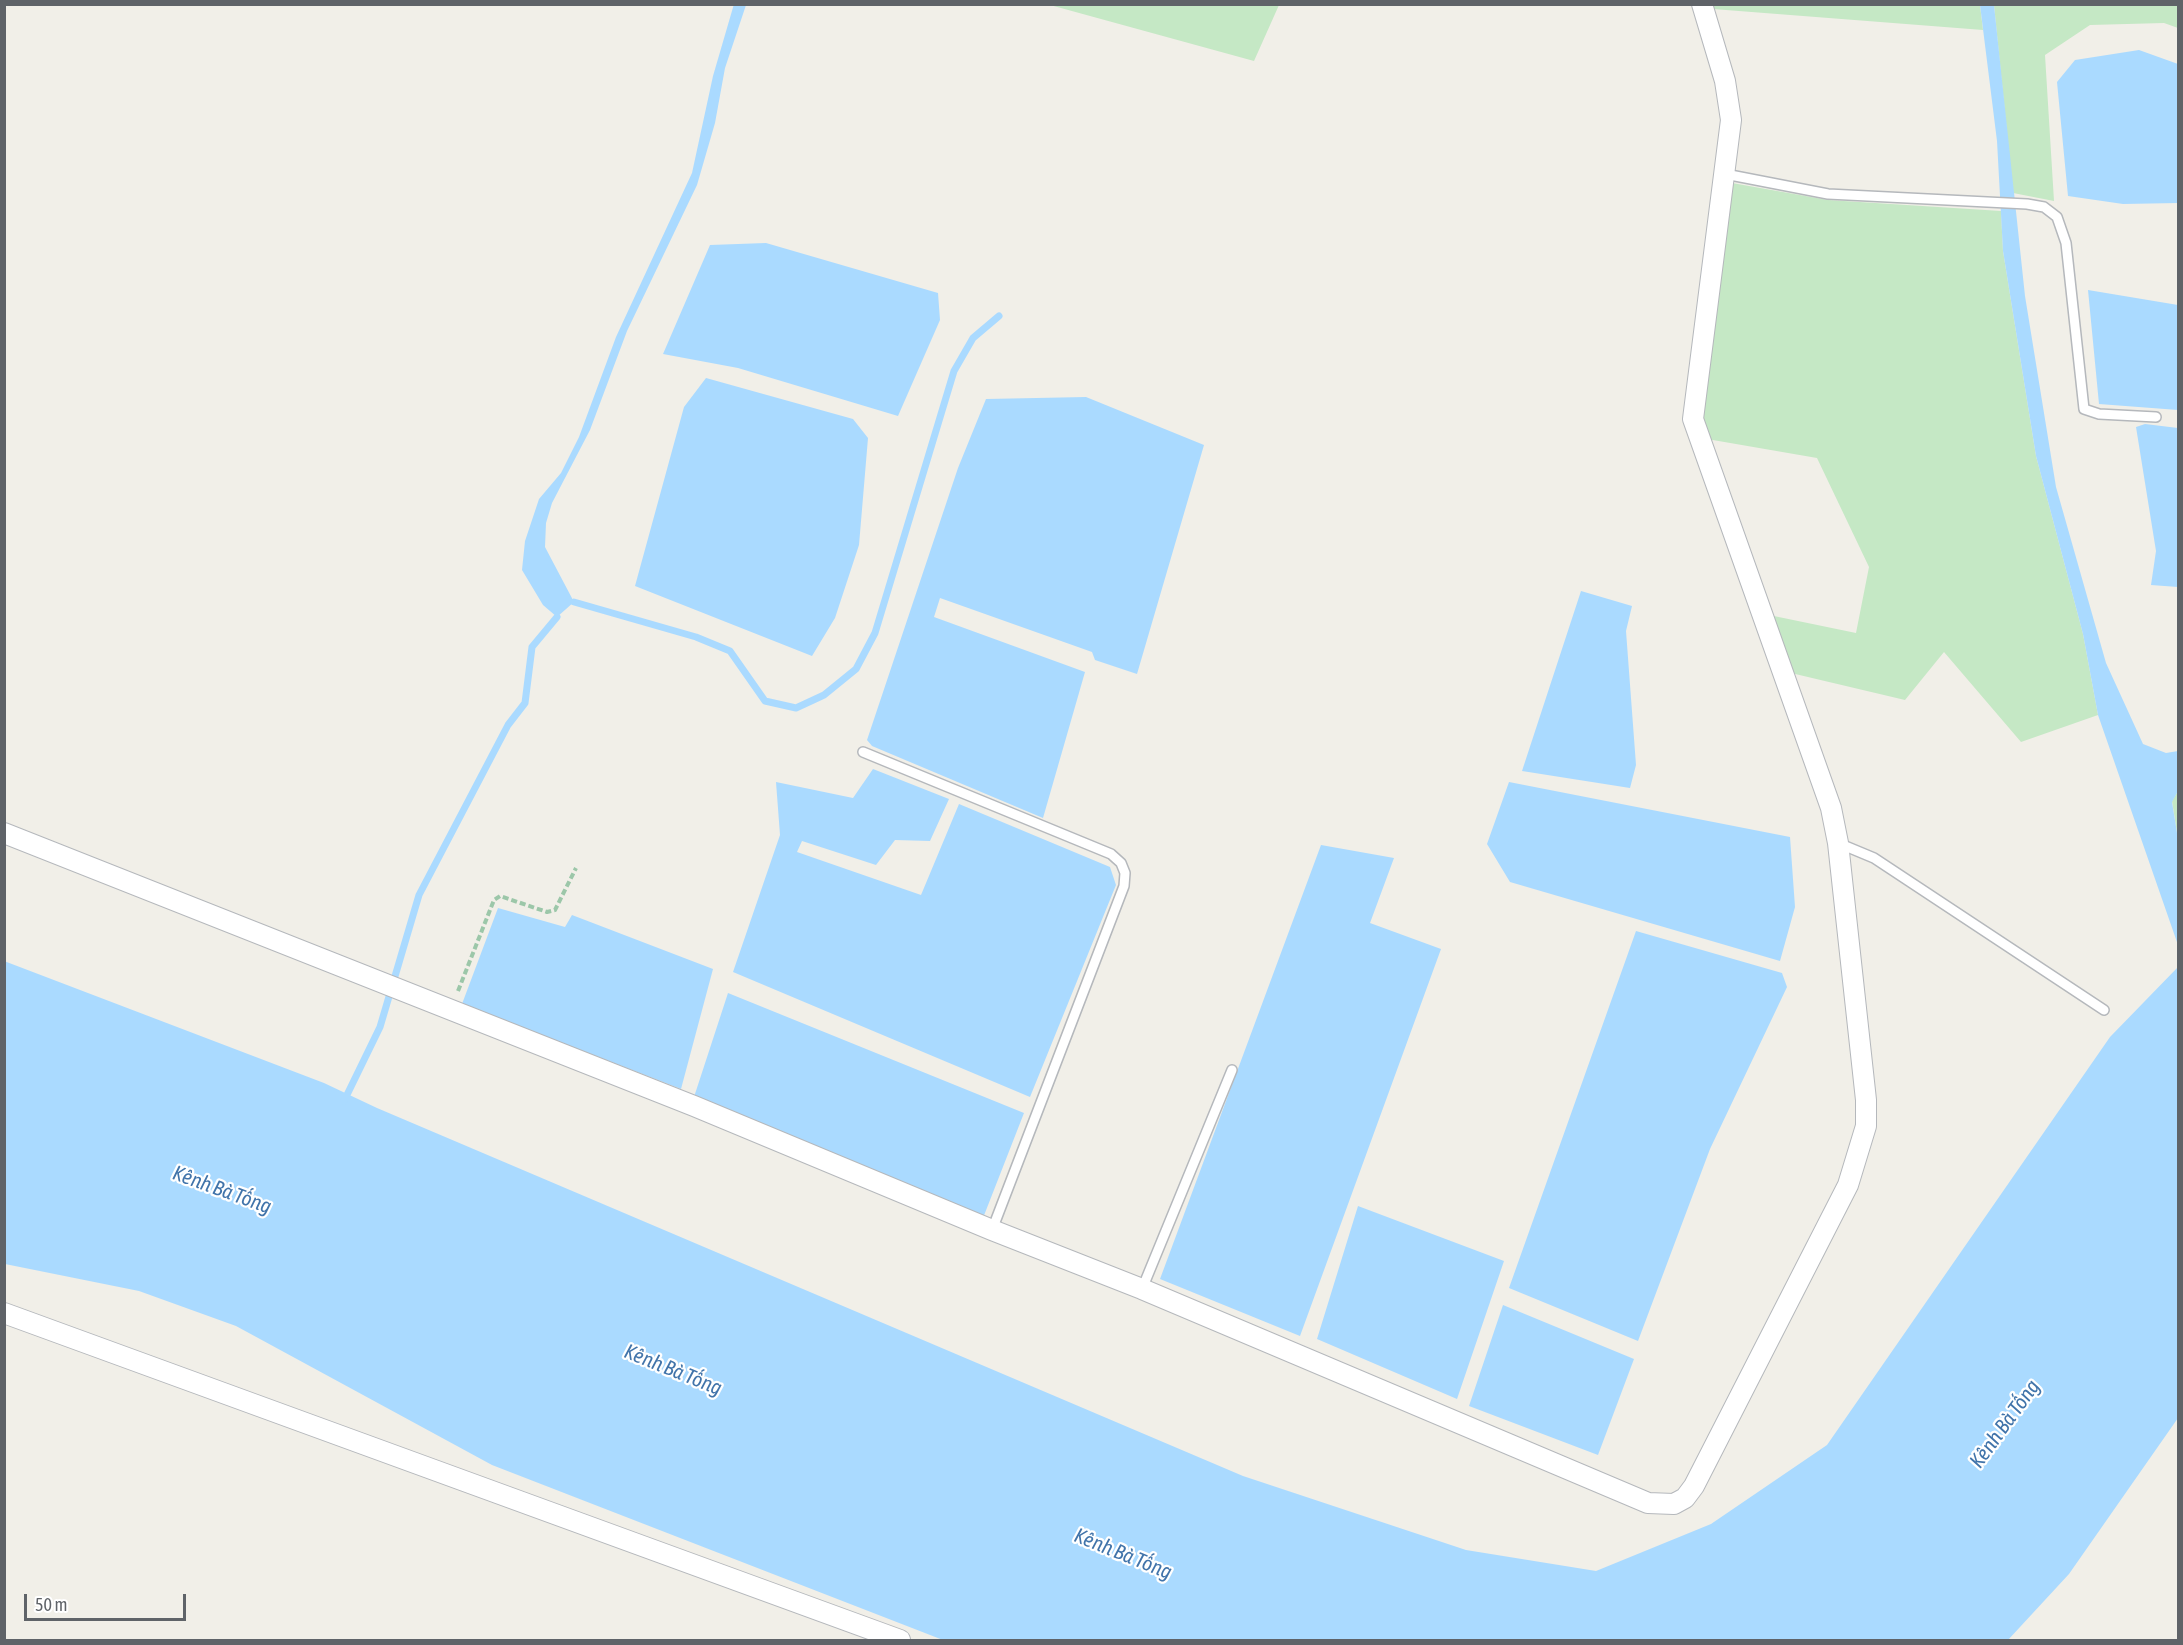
<!DOCTYPE html>
<meta charset="utf-8">
<style>
body{margin:0}
#map{position:relative;width:2183px;height:1645px;overflow:hidden;background:#f1efe8;font-family:"Asap Condensed",sans-serif}
canvas{display:block}
.frame{position:absolute;inset:0;border:6px solid #5f6368;pointer-events:none}
.scale{position:absolute;left:24px;top:1594px;width:162px;height:27px;box-sizing:border-box;border:3px solid #5f6368;border-top:0;padding-left:8px;font-size:18px;line-height:21px;white-space:nowrap;color:#5f6368;-webkit-text-stroke:4px #fff;paint-order:stroke}
</style>
<div id="map">
<canvas width="2183" height="1645"></canvas>
<div class="frame"></div>
<div class="scale">50 m</div>
</div>
<script>
const ctx = document.querySelector('canvas').getContext('2d');
ctx.lineJoin = 'round';
function fill(path, color) { ctx.fillStyle = color; ctx.fill(path, 'evenodd'); }
const toPath = rows => new Path2D(rows.map(r => 'M' + r).join(''));
function stroke(path, color, width, dash) { ctx.strokeStyle = color; ctx.lineWidth = width; ctx.lineCap = dash ? 'butt' : 'round'; ctx.setLineDash(dash || []); ctx.stroke(path); }
function label(font, color, halo, rows, align = 'center') {
  ctx.font = font + ' "Asap Condensed",sans-serif'; ctx.lineWidth = 4.5; ctx.setLineDash([]); ctx.textBaseline = 'middle'; ctx.strokeStyle = halo; ctx.fillStyle = color; for (const [text, x, y, turn = 0] of rows) {
    ctx.save(); ctx.translate(x, y); ctx.rotate((+turn || 0) * Math.PI / 180); ctx.textAlign = isNaN(turn) ? turn : align; if (halo) ctx.strokeText(text, 0, 0); ctx.fillText(text, 0, 0); ctx.restore();
  }
}
const green = toPath([
 [1050,5,1279,5,1254,61],
 [1712,5,1980,5,1983,30,1713,9],
 [1994,5,2178,5,2178,28,2164,23,2090,25,2045,55,2054,201,2013,193],
 [1732,183,1828,200,2001,211,2003,251,2036,456,2083,634,2098,715,2021,742,1944,652,1905,700,1791,673,1769,615,1856,633,1869,567,1817,458,1707,439,1703,418],
 [2178,791,2178,839,2172,801]
]);
const water = toPath([
 [734,4,746,5,725,68,715,123,697,185,627,331,590,430,552,503,546,523,545,547,574,602,557,617,543,605,522,570,525,541,539,499,561,473,579,437,616,337,692,173,713,76],
 [1980,5,1994,5,2025,296,2056,487,2106,663,2143,744,2166,753,2178,751,2178,791,2172,802,2178,839,2178,945,2098,715,2083,634,2036,456,2003,251,1997,141],
 [2139,50,2178,64,2178,203,2123,204,2068,196,2057,82,2075,60],
 [766,243,938,293,940,320,898,416,738,368,663,354,710,245],
 [2088,290,2178,305,2178,410,2099,404],
 [706,378,853,419,868,438,859,545,835,618,812,656,635,586,684,407],
 [1086,397,1204,445,1137,674,1095,660,1092,652,940,598,934,617,1085,672,1043,818,872,746,867,740,958,468,986,399],
 [2145,424,2178,428,2178,587,2151,585,2156,551,2136,427],
 [1581,591,1632,606,1626,631,1636,765,1630,788,1522,771],
 [873,769,949,799,930,841,895,840,876,865,802,841,797,852,921,895,959,804,1110,867,1116,885,1030,1097,733,972,780,835,776,782,853,798],
 [1509,782,1790,837,1795,907,1780,961,1510,882,1487,844],
 [1321,845,1394,858,1370,923,1441,949,1300,1336,1160,1279],
 [498,908,565,927,572,915,713,969,681,1089,462,1004],
 [1636,931,1782,973,1787,987,1710,1149,1638,1341,1509,1288],
 [4,961,324,1083,377,1108,1243,1476,1466,1550,1596,1571,1711,1524,1827,1445,2110,1037,2178,967,2178,1418,2069,1574,2008,1640,943,1640,492,1465,236,1326,139,1291,5,1264],
 [728,993,1024,1113,983,1218,694,1097],
 [1358,1206,1504,1261,1457,1399,1317,1339],
 [1503,1305,1634,1359,1598,1455,1469,1406]
]);
const stream = toPath([
 [574,602,696,637,730,651,765,701,796,708,824,695,856,669,875,633,954,371,973,338,999,316],
 [344,1101,380,1027,419,895,508,725,525,703,532,647,557,617]
]);
const path = toPath([
 [458,991,494,900,500,896,547,912,555,910,576,868]
]);
const service = toPath([
 [1725,174,1828,194,2027,204,2044,207,2057,217,2066,243,2084,409,2099,414,2156,417],
 [863,752,1111,854,1121,863,1125,873,1124,886,992,1230],
 [1838,843,1874,858,2104,1010],
 [1142,1289,1232,1070]
]);
const minor = toPath([
 [4,833,694,1106,992,1230,1142,1289,1648,1503,1674,1504,1685,1498,1694,1486,1848,1185,1866,1126,1866,1100,1838,843,1831,808,1693,419,1731,120,1725,81,1702,4],
 [4,1313,900,1640]
]);
const waterNames = [
 ["Kênh Bà Tống",222,1190,20],
 ["Kênh Bà Tống",673,1370,22],
 ["Kênh Bà Tống",2005,1424,-54],
 ["Kênh Bà Tống",1123,1554,22]
];
fill(green, '#c5e8c5');
fill(water, '#aadaff');
stroke(stream, '#aadaff', 7);
stroke(service, '#b5b8bc', 12);
stroke(minor, '#b5b8bc', 22);
stroke(path, '#9cc7a9', 4, [6, 3]);
stroke(service, '#fff', 9);
stroke(minor, '#fff', 20);
label('italic 21px', '#4174aa', '#fff', waterNames);
</script>
